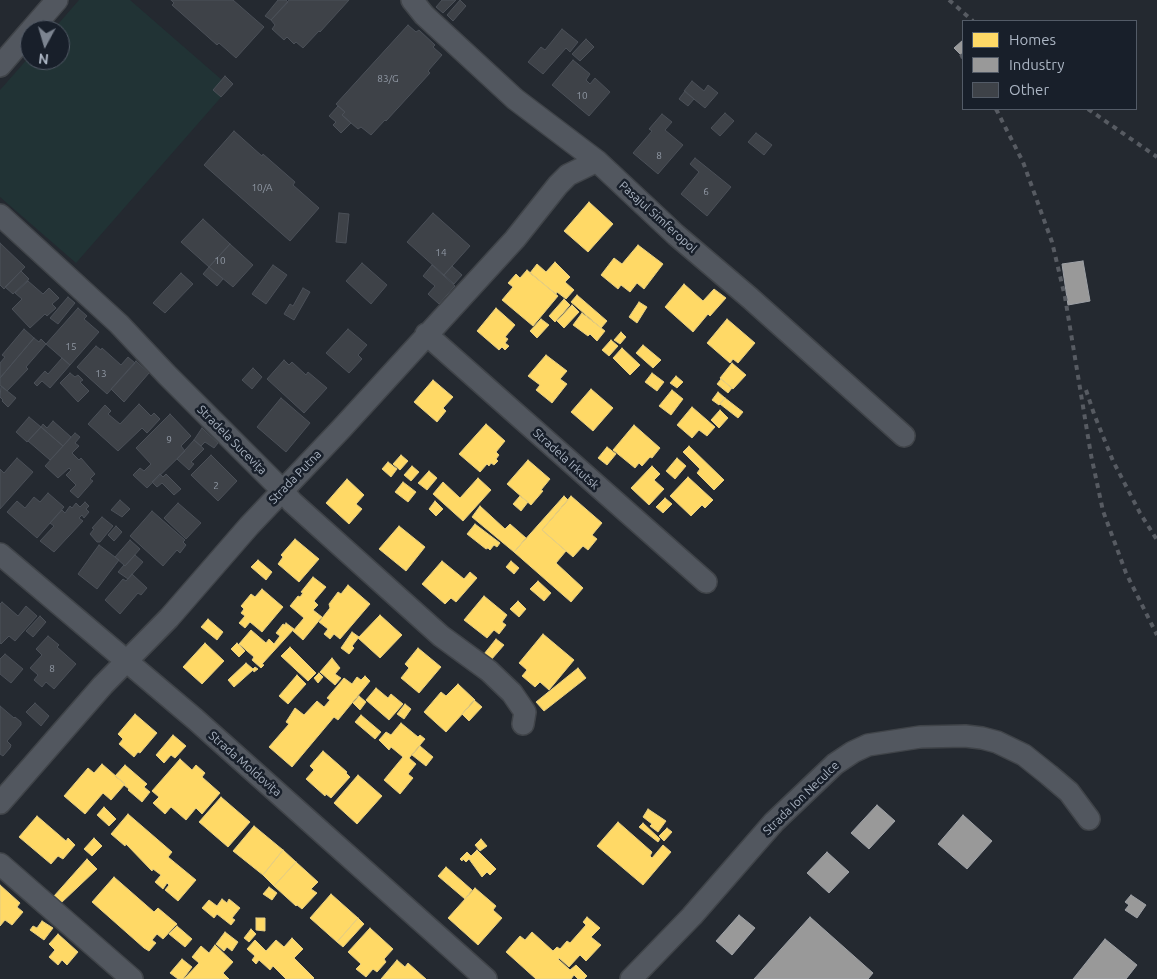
<!DOCTYPE html>
<meta charset="utf-8">
<style>
body{margin:0}
#map{position:relative;width:1157px;height:979px;overflow:hidden;background:#242930;font-family:Ubuntu,sans-serif}
canvas{display:block}
.legend{position:absolute;left:962px;top:20px;width:175px;height:90px;box-sizing:border-box;background:#181f2a;border:1px solid #535b67;margin:0;padding:6px 9px;list-style:none;font-size:15px;color:#abb5c3}
.legend li{display:flex;align-items:center;gap:10px;height:25px}
.legend b{width:25px;border:1px solid #535b67}
.north{position:absolute;left:20px;top:20px;width:50px;height:50px;box-sizing:border-box;background:#181f2a;border:1px solid #535b67;border-radius:50%;rotate:186deg;font-size:14px;font-weight:700;line-height:20px;text-align:center;color:#abb5c3}
.north::after{content:'';display:block;margin:auto;width:18px;height:22px;background:#7c8490;clip-path:polygon(50% 0,100% 100%,50% 72%,0 100%)}
</style>
<div id="map">
<canvas width="1157" height="979"></canvas>
<ul class="legend">
<li><b style="height:14px;background:#ffd966"></b>Homes</li>
<li><b style="height:14px;background:#999"></b>Industry</li>
<li><b style="height:14px;background:#3e4248"></b>Other</li>
</ul>
<div class="north">N</div>
</div>
<script>
const ctx = document.querySelector('canvas').getContext('2d');
ctx.lineJoin = 'round';
function fill(path, color) { ctx.fillStyle = color; ctx.fill(path, 'evenodd'); }
const toPath = rows => new Path2D(rows.map(r => 'M' + r).join(''));
function stroke(path, color, width, dash) { ctx.strokeStyle = color; ctx.lineWidth = width; ctx.lineCap = dash ? 'butt' : 'round'; ctx.setLineDash(dash || []); ctx.stroke(path); }
function label(font, color, halo, rows, align = 'center') {
  ctx.font = font + ' Ubuntu,sans-serif'; ctx.lineWidth = 5; ctx.setLineDash([]); ctx.textBaseline = 'middle'; ctx.strokeStyle = halo; ctx.fillStyle = color; for (const [text, x, y, turn = 0] of rows) {
    ctx.save(); ctx.translate(x, y); ctx.rotate((+turn || 0) * Math.PI / 180); ctx.textAlign = isNaN(turn) ? turn : align; if (halo) ctx.strokeText(text, 0, 0); ctx.fillText(text, 0, 0); ctx.restore();
  }
}
const green = toPath([
 [79,0,130,0,230,87,76,263,0,197,0,90,30,56,30,60,60,60,60,30,53,30]
]);
const homes = toPath([
 [589,202,613,224,588,252,564,231,589,202],
 [638,245,663,264,644,289,637,283,630,292,621,285,618,289,601,275,614,258,622,264,638,245],
 [555,262,570,277,565,282,574,290,566,299,557,292,556,294,530,273,537,264,546,272,555,262],
 [527,270,558,296,533,326,502,300,513,287,508,283,516,274,520,278,527,270],
 [684,284,703,301,714,289,726,298,710,316,708,314,693,332,665,307,684,284],
 [577,295,607,321,601,328,571,302,577,295],
 [564,299,570,305,555,322,549,316,564,299],
 [639,302,647,307,637,323,629,317,639,302],
 [572,305,579,312,564,328,557,321,572,305],
 [496,308,515,325,505,337,508,339,505,343,509,346,505,350,502,347,499,350,477,331,496,308],
 [582,313,605,331,597,341,590,334,588,336,573,325,582,313],
 [541,319,549,325,537,338,530,331,541,319],
 [727,319,755,343,738,363,733,359,730,363,707,343,727,319],
 [621,332,626,337,620,344,614,340,621,332],
 [611,340,618,346,609,356,602,350,611,340],
 [643,345,661,360,653,368,636,353,643,345],
 [622,348,640,365,630,375,613,358,622,348],
 [546,355,567,371,560,379,567,384,552,403,536,390,540,385,528,376,546,355],
 [732,363,746,375,733,389,720,378,732,363],
 [652,373,664,382,657,391,645,382,652,373],
 [676,376,683,382,677,388,670,383,676,376],
 [721,379,732,388,728,393,717,384,721,379],
 [433,380,453,397,443,408,446,411,437,422,414,402,433,380],
 [591,389,613,408,593,431,571,412,591,389],
 [672,390,683,399,671,415,659,406,672,390],
 [718,392,725,398,719,405,712,400,718,392],
 [725,398,743,412,738,418,720,404,725,398],
 [692,407,715,427,707,436,699,430,692,438,677,425,692,407],
 [720,410,728,418,719,428,711,420,720,410],
 [486,424,505,441,496,452,499,455,496,459,498,461,494,465,491,463,489,466,487,464,480,472,459,454,486,424],
 [634,425,660,448,652,458,650,457,642,466,639,463,635,468,613,450,634,425],
 [689,446,724,480,714,490,697,473,700,469,683,452,689,446],
 [607,447,616,454,607,465,598,458,607,447],
 [401,455,408,461,400,470,393,464,401,455],
 [677,458,686,466,675,479,666,471,677,458],
 [528,460,550,479,541,490,543,491,531,505,507,484,528,460],
 [388,462,397,469,391,477,382,469,388,462],
 [412,466,419,472,411,481,404,475,412,466],
 [652,466,660,474,654,480,664,489,649,505,631,488,652,466],
 [429,471,437,478,427,490,418,483,429,471],
 [688,477,713,500,705,508,702,505,691,516,670,496,688,477],
 [478,478,491,490,463,521,433,494,443,482,460,498,478,478],
 [347,479,364,495,356,504,362,509,349,524,326,503,347,479],
 [403,482,416,492,408,502,395,492,403,482],
 [520,496,528,502,521,511,513,504,520,496],
 [564,496,568,500,542,530,566,551,556,563,583,588,571,602,514,552,564,496],
 [571,496,602,523,592,535,597,539,588,550,583,546,573,557,542,530,571,496],
 [665,498,672,504,663,513,656,507,665,498],
 [435,501,443,509,436,516,429,509,435,501],
 [480,506,505,529,510,524,526,538,514,552,472,517,480,506],
 [475,524,500,543,497,547,494,545,490,550,488,548,486,549,467,534,475,524],
 [399,526,425,547,406,571,379,549,399,526],
 [295,539,319,559,299,582,278,564,283,557,281,555,295,539],
 [258,560,272,572,266,580,251,567,258,560],
 [442,561,464,579,470,572,477,578,456,602,451,598,445,604,422,584,442,561],
 [511,561,519,568,514,574,506,567,511,561],
 [313,577,326,587,314,601,318,605,313,610,322,617,303,640,293,631,304,618,290,606,298,596,300,597,303,593,301,592,313,577],
 [538,581,551,593,544,601,530,589,538,581],
 [348,585,370,604,340,639,334,634,330,639,324,634,328,629,319,622,330,608,329,604,338,592,341,594,348,585],
 [262,589,283,607,262,632,250,622,245,628,239,623,245,616,241,613,244,609,241,606,251,594,255,597,262,589],
 [484,596,507,615,502,622,506,625,499,634,494,630,487,638,464,620,484,596],
 [518,601,526,609,519,617,510,609,518,601],
 [380,615,402,635,380,658,358,638,380,615],
 [208,619,223,632,217,640,201,627,208,619],
 [286,623,294,629,262,664,264,665,261,668,252,660,254,657,239,644,251,630,266,643,269,639,274,644,280,636,276,633,283,624,285,625,286,623],
 [352,632,359,637,352,646,354,648,349,654,341,648,352,632],
 [543,634,574,660,549,690,540,682,535,687,522,676,527,670,519,663,543,634],
 [496,639,504,645,491,660,484,654,496,639],
 [205,643,224,661,202,684,183,667,205,643],
 [237,643,245,651,239,657,231,649,237,643],
 [290,647,316,673,308,681,281,656,290,647],
 [418,648,441,667,419,693,401,678,409,668,405,664,418,648],
 [332,658,340,668,335,674,341,678,335,685,320,672,332,658],
 [246,663,253,669,255,667,258,669,254,672,253,670,234,687,228,680,246,663],
 [578,668,586,678,544,711,536,702,578,668],
 [319,673,323,677,318,683,314,678,319,673],
 [297,675,306,684,288,704,279,696,297,675],
 [365,676,370,681,338,720,334,717,292,767,269,747,289,724,286,722,295,708,304,715,317,701,324,707,330,700,327,698,344,678,352,684,357,677,361,680,365,676],
 [458,684,475,700,446,732,424,712,441,692,446,696,458,684],
 [376,688,388,698,391,694,403,704,389,720,366,700,376,688],
 [359,696,366,702,360,710,353,703,359,696],
 [474,700,482,707,469,721,462,714,474,700],
 [405,704,411,709,404,719,397,714,405,704],
 [135,714,157,733,140,753,138,752,134,757,119,744,123,739,118,734,135,714],
 [361,715,381,732,375,739,355,722,361,715],
 [401,723,418,737,420,735,425,739,409,758,416,764,408,774,413,778,400,794,384,780,403,757,391,747,389,750,379,740,386,732,391,735,401,723],
 [173,735,186,746,175,758,171,755,164,763,156,755,173,735],
 [420,746,433,757,426,766,412,755,420,746],
 [323,751,347,772,346,773,350,777,331,798,326,794,325,796,306,779,314,770,310,766,323,751],
 [180,759,192,770,196,765,205,773,202,777,220,793,202,814,196,808,186,820,171,807,165,814,153,803,159,797,152,791,180,759],
 [102,764,125,784,111,800,103,793,85,814,64,796,88,768,94,773,102,764],
 [125,765,147,784,144,787,150,792,142,802,128,790,129,789,124,785,125,784,115,776,125,765],
 [358,775,382,796,357,824,334,803,358,775],
 [221,797,250,822,228,847,199,822,221,797],
 [104,807,116,819,109,826,97,815,104,807],
 [648,809,666,821,658,832,650,826,652,824,643,817,648,809],
 [128,814,172,852,168,857,196,880,178,901,165,890,169,885,167,883,163,889,155,882,161,875,153,869,152,871,126,844,125,846,111,834,128,814],
 [37,816,66,841,68,838,75,845,63,859,58,856,51,864,19,837,37,816],
 [618,822,652,852,650,856,652,858,663,845,671,852,643,885,597,846,618,822],
 [643,823,660,839,658,842,639,827,643,823],
 [254,826,283,850,263,875,233,851,254,826],
 [667,828,672,832,664,841,659,836,667,828],
 [94,838,102,846,92,856,84,849,94,838],
 [481,839,487,846,480,851,475,845,481,839],
 [283,850,296,862,274,886,263,875,283,850],
 [477,850,496,869,490,875,487,872,482,877,469,859,466,862,463,859,462,861,460,859,467,852,471,856,477,850],
 [87,859,97,869,61,903,54,896,87,859],
 [296,862,318,882,311,889,317,893,302,909,297,905,296,906,274,886,296,862],
 [446,867,472,890,465,899,438,876,446,867],
 [114,877,154,912,158,908,177,924,163,939,157,934,152,940,156,943,149,951,144,948,92,902,114,877],
 [0,885,20,903,17,907,23,912,12,925,5,920,0,926,0,885],
 [269,887,277,893,272,900,263,894,269,887],
 [475,888,496,906,493,910,502,918,478,945,448,918,475,888],
 [331,894,358,918,337,942,310,918,331,894],
 [222,899,227,903,229,899,240,908,232,918,235,920,231,925,217,914,214,918,202,908,209,900,217,906,222,899],
 [587,917,600,928,591,937,601,945,586,961,580,955,569,967,559,958,558,959,570,970,576,965,587,976,584,979,578,979,574,975,571,979,536,979,506,952,520,936,525,940,532,932,553,951,557,947,560,949,567,941,570,943,586,925,583,922,587,917],
 [256,918,265,918,265,931,256,930,256,918],
 [358,918,364,924,343,947,337,942,358,918],
 [42,921,53,928,44,940,30,930,33,926,37,928,42,921],
 [177,926,192,939,185,947,169,934,177,926],
 [370,928,393,949,384,959,386,962,377,972,373,969,366,977,356,969,361,964,348,952,370,928],
 [251,929,256,934,249,942,244,938,251,929],
 [225,932,238,942,232,951,227,947,224,951,216,944,225,932],
 [58,934,78,952,67,965,62,960,58,965,49,957,55,950,49,944,58,934],
 [292,938,303,949,294,958,314,978,313,979,286,979,273,966,270,970,259,960,256,964,252,960,255,956,247,949,255,940,266,951,276,940,284,947,292,938],
 [215,945,233,962,223,973,229,979,184,979,199,963,192,957,201,946,209,953,215,945],
 [182,959,192,967,183,979,178,979,170,973,182,959],
 [397,960,405,967,408,963,426,979,381,979,397,960]
]);
const industry = toPath([
 [963,40,963,57,954,48,963,40],
 [1083,261,1090,301,1068,305,1062,264,1083,261],
 [877,805,895,821,869,849,851,833,877,805],
 [963,815,992,841,967,869,938,844,963,815],
 [827,852,849,872,829,893,807,873,827,852],
 [1131,895,1146,905,1137,918,1125,910,1129,905,1125,902,1131,895],
 [739,915,755,928,732,955,716,941,739,915],
 [810,917,873,973,868,979,754,979,810,917],
 [1105,939,1137,965,1126,979,1073,979,1105,939]
]);
const building = toPath([
 [171,0,233,0,264,27,236,58,219,43,217,45,172,5,174,3,171,0],
 [278,0,286,0,288,2,271,20,265,16,278,0],
 [289,0,349,0,320,32,319,31,303,48,296,42,294,44,287,37,284,40,272,29,275,25,271,20,289,0],
 [442,0,456,0,443,13,436,7,442,0],
 [460,0,466,6,453,21,447,15,460,0],
 [408,25,416,32,419,30,435,45,433,47,442,55,428,71,430,73,386,121,385,120,371,135,361,127,358,129,351,123,342,115,345,112,336,104,408,25],
 [562,29,578,42,570,52,566,48,543,74,528,62,541,47,545,50,562,29],
 [586,39,594,47,580,61,572,54,586,39],
 [573,60,590,74,586,80,590,84,595,78,610,92,589,116,552,85,573,60],
 [225,76,233,84,221,97,213,90,225,76],
 [692,81,704,91,708,85,718,93,705,108,684,91,692,81],
 [685,91,694,99,688,106,679,99,685,91],
 [338,106,345,112,342,115,351,123,341,133,333,125,336,122,329,116,338,106],
 [725,113,734,121,720,136,711,128,725,113],
 [662,114,672,122,665,130,683,145,658,174,633,153,652,131,649,129,662,114],
 [234,131,262,156,263,154,295,182,293,185,319,208,290,241,204,165,234,131],
 [756,133,772,145,764,155,748,142,756,133],
 [695,158,731,187,707,216,681,194,699,172,690,164,695,158],
 [339,213,349,214,346,243,336,242,339,213],
 [433,213,470,246,444,275,407,242,433,213],
 [203,219,230,244,209,267,181,242,203,219],
 [0,243,25,267,4,289,0,285,0,243],
 [230,244,253,265,233,287,209,267,230,244],
 [362,263,387,285,371,304,346,281,362,263],
 [273,265,287,275,266,304,252,294,273,265],
 [432,265,455,286,439,304,428,294,435,286,423,276,432,265],
 [452,266,462,275,454,284,444,275,452,266],
 [209,267,223,279,217,286,203,274,209,267],
 [21,271,29,279,13,294,5,287,21,271],
 [181,273,193,284,165,313,153,303,181,273],
 [28,281,43,294,49,288,59,298,52,304,56,308,47,316,45,314,30,328,12,309,22,299,15,293,28,281],
 [303,288,310,292,294,320,284,314,290,304,293,306,303,288],
 [68,297,75,303,58,324,50,318,68,297],
 [78,308,87,316,84,319,99,332,70,365,46,344,78,308],
 [24,329,34,338,0,378,0,363,5,357,2,355,24,329],
 [348,329,367,345,358,355,362,359,349,373,326,353,348,329],
 [34,338,39,342,41,339,46,344,26,367,28,369,7,391,0,385,0,378,34,338],
 [96,346,101,350,102,348,121,365,128,357,135,363,107,394,77,367,96,346],
 [62,358,70,365,50,388,42,381,37,386,34,383,45,371,48,374,62,358],
 [284,360,289,365,292,362,306,375,308,372,327,388,304,413,267,379,284,360],
 [136,361,149,373,124,402,111,389,136,361],
 [253,368,262,377,252,389,242,380,253,368],
 [70,373,75,377,78,375,83,380,80,382,89,391,78,402,60,383,70,373],
 [1,386,16,398,8,407,2,401,3,400,0,397,1,386],
 [281,398,310,423,286,452,257,427,281,398],
 [139,404,151,416,154,413,160,419,147,433,142,428,118,451,88,424,105,405,111,411,108,414,120,424,139,404],
 [170,414,191,436,181,446,185,451,147,488,133,475,140,468,144,471,151,464,136,448,170,414],
 [29,417,41,427,27,442,16,432,29,417],
 [53,421,71,437,63,446,41,427,43,424,47,428,53,421],
 [41,427,63,446,50,460,28,441,41,427],
 [202,428,218,443,214,448,205,442,201,446,194,440,202,428],
 [75,433,80,437,75,443,79,446,72,453,79,460,81,458,95,474,90,479,93,481,78,498,70,491,76,485,66,475,71,470,69,468,58,478,45,466,75,433],
 [194,440,204,449,191,462,194,464,189,470,177,459,194,440],
 [211,455,237,481,218,501,191,475,211,455],
 [17,458,33,472,0,509,0,469,4,473,17,458],
 [160,474,163,477,166,474,181,489,174,495,162,483,157,487,152,482,160,474],
 [48,493,64,507,37,538,7,512,17,501,25,508,34,497,40,502,48,493],
 [120,500,130,509,122,517,111,510,120,500],
 [85,502,89,506,86,509,89,512,84,518,82,515,79,518,83,521,54,552,40,541,54,526,50,523,62,510,65,513,70,506,72,508,76,503,80,507,85,502],
 [178,503,201,523,186,539,164,518,178,503],
 [152,511,185,540,183,542,186,545,180,553,177,550,163,566,130,536,152,511],
 [102,517,113,526,100,542,97,542,90,534,94,529,92,528,102,517],
 [116,526,122,532,114,541,108,535,116,526],
 [130,540,140,549,125,566,115,557,130,540],
 [99,545,119,560,97,589,78,574,99,545],
 [135,555,143,562,128,579,118,572,124,565,125,566,135,555],
 [132,574,147,588,141,595,138,593,120,614,105,600,123,579,126,581,132,574],
 [2,602,18,616,26,606,37,616,15,641,9,636,1,644,0,643,0,604,2,602],
 [40,616,46,622,33,637,26,631,40,616],
 [48,636,59,645,57,647,76,664,54,689,46,682,42,687,34,680,38,675,30,668,42,655,36,649,48,636],
 [5,654,23,669,11,683,0,674,0,659,5,654],
 [35,703,49,716,41,726,26,712,35,703],
 [0,706,14,718,15,717,21,722,21,725,7,741,11,745,10,748,3,756,0,754,0,706]
]);
const minor = toPath([
 [412,0,424,15,515,99,597,161,676,235,750,298,904,436],
 [31,30,57,0],
 [0,66,30,31],
 [0,215,119,324,167,375,283,491,292,502,441,636,489,671,512,693,525,712,523,724],
 [426,334,706,582],
 [0,554,195,719,486,979],
 [0,803,103,685,169,618,249,526,342,428,515,239,558,185,568,175,597,161],
 [0,864,132,979],
 [631,979,692,916,774,822,835,764,853,752,868,745,920,737,965,736,982,738,997,742,1024,755,1049,775,1069,792,1089,819]
]);
const rail = toPath([
 [949,0,973,21],
 [961,54,963,58],
 [996,109,1023,162,1052,242,1065,297,1091,455,1103,511,1126,573,1157,635],
 [1088,109,1157,157],
 [1086,390,1094,414,1113,461,1140,513,1157,540]
]);
const numberNames = [
 ["83/G",388,79],
 ["10",582,96],
 ["8",659,156],
 ["10/A",262,188],
 ["6",706,192],
 ["14",441,253],
 ["10",220,261],
 ["15",71,347],
 ["13",101,374],
 ["9",169,440],
 ["2",216,486],
 ["8",52,669]
];
const streetNames = [
 ["Pasajul Simferopol",658,217,42],
 ["Stradela Sucevița",232,440,45],
 ["Stradela Irkutsk",566,459,42],
 ["Strada Putna",295,477,-46],
 ["Strada Moldovița",245,764,41],
 ["Strada Ion Neculce",801,798,-44]
];
fill(green, '#213335');
fill(homes, '#ffd966');
stroke(homes, '#e6ce82', 1);
fill(industry, '#999');
stroke(industry, '#9ea1a6', 1);
fill(building, '#3e4248');
stroke(building, '#4b5058', 1);
stroke(minor, '#404449', 24);
stroke(minor, '#52575f', 21);
stroke(rail, '#575b62', 4, [5, 5]);
label('10px', '#9098a4', null, numberNames);
label('12px', '#abb5c3', '#181f2a', streetNames);
</script>
